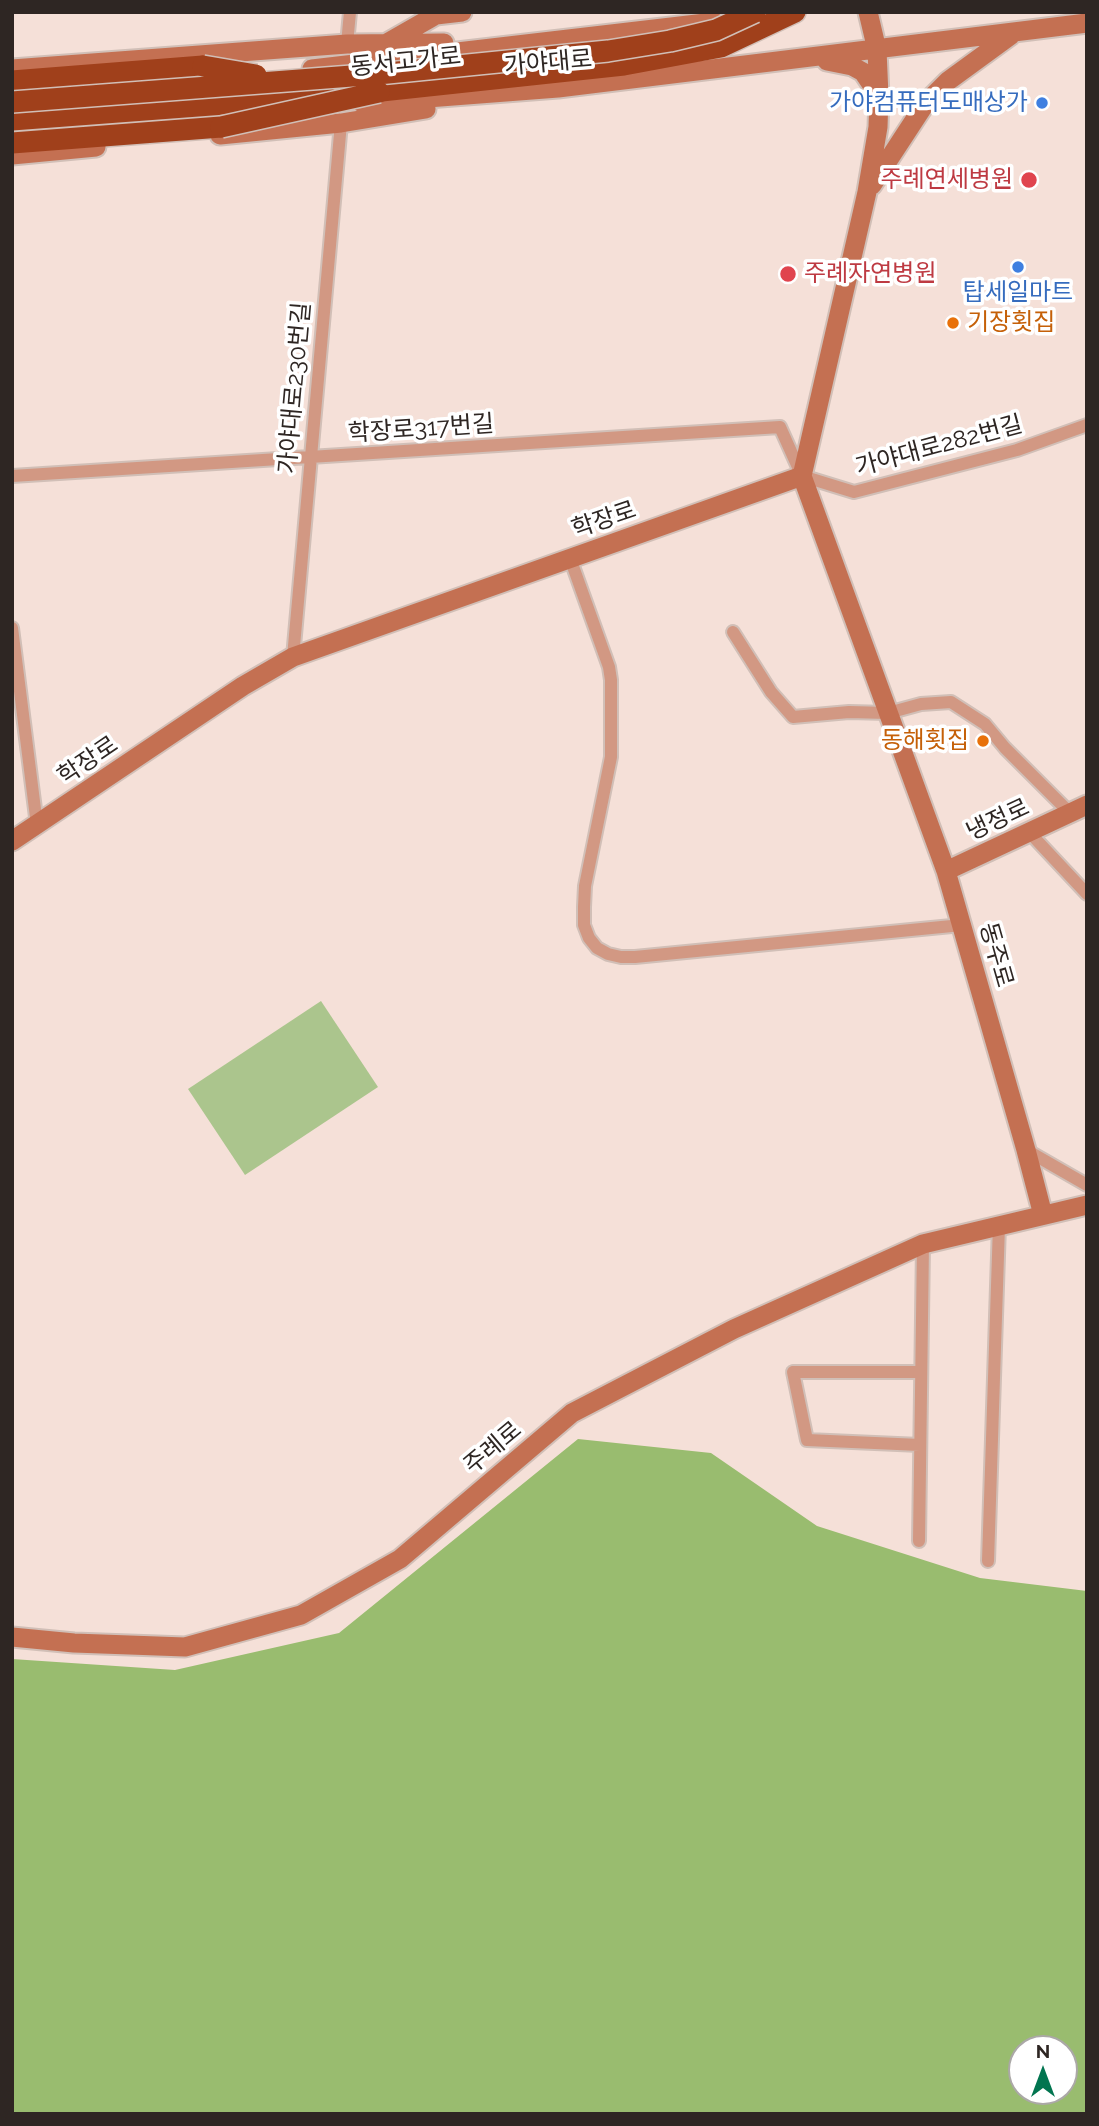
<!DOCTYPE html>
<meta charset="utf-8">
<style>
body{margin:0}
#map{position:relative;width:1099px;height:2126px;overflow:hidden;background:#f5e0d8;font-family:Raleway,sans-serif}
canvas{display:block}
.frame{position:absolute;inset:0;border:14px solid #2e2623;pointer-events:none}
.north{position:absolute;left:1008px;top:2035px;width:70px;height:70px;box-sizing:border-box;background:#fff;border:2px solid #aba8a7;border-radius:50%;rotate:0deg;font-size:19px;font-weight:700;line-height:28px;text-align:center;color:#2e2623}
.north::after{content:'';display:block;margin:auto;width:24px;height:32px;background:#027550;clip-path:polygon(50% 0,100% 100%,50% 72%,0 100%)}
</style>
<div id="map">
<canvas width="1099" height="2126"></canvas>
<div class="frame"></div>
<div class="north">N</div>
</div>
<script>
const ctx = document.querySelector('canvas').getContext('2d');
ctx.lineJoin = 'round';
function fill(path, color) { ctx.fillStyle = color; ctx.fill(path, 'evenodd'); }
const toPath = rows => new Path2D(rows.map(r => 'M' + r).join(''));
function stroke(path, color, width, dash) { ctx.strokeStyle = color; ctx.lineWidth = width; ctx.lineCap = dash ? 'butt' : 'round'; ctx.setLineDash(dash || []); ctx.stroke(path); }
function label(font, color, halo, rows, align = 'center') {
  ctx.font = font + ' Raleway,"Noto Sans KR",sans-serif'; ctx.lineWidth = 7; ctx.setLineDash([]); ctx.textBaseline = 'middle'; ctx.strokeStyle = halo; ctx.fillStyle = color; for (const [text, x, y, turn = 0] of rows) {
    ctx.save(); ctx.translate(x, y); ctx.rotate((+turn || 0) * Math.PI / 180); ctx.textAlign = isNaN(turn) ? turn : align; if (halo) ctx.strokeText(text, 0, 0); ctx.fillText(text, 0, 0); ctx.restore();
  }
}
const green = toPath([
 [321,1001,378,1087,245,1175,188,1089]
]);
const forest = toPath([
 [578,1439,711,1453,817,1526,980,1578,1087,1591,1087,2114,12,2114,12,1659,175,1670,339,1633],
 [1022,2049,1064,2049,1064,2091,1022,2091]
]);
const street = toPath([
 [347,44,350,12],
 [12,476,780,427,802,476,854,492,1017,450,1087,425],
 [570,558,609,667,611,680,611,757,585,886,584,907,584,925,589,938,597,948,608,954,621,957,635,957,962,925],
 [12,628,37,825],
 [733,632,771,692,793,717,849,712,888,713,921,704,951,702,985,724,1005,748,1070,813],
 [293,657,341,123],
 [1029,832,1087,894],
 [1026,1150,1087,1185],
 [920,1445,807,1440,793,1372,921,1372],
 [919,1541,923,1244],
 [988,1561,999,1225]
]);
const secondary = toPath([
 [387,43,436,15,462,12],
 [827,61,852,66,863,72,878,94],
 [12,69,347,44,444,43],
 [312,69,714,22],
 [362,103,558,88,1087,23],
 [220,135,341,123,426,109],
 [12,155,96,147],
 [872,185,925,104,948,81,1011,35],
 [802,476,946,871,1026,1150,1043,1215],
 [12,841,243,686,293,657,802,476,867,192,878,127,879,96,877,50,868,12],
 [946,871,1087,805],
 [12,1637,74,1643,185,1647,301,1615,400,1559,572,1413,734,1329,923,1244,1087,1205]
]);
const highway = toPath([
 [12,81,203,66],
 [363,93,624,65,721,47,795,12],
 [12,120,331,96],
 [12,143,221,127]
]);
const highwayBridge = toPath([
 [203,66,256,75],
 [12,102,378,74,608,51,670,41,716,30,755,12],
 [221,127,379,92]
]);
const markers = [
 [1042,103,7,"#3f7fe0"],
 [1029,180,9,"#e0444e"],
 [1018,267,7,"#3f7fe0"],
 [788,274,9,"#e0444e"],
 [953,323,7,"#e8710a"],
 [983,741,7,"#e8710a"]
];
const streetNames = [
 ["동서고가로",406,62,-6],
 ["가야대로",548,63,-5],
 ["가야대로230번길",295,388,-85],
 ["학장로317번길",421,429,-4],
 ["가야대로282번길",939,446,-15],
 ["학장로",604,520,-19],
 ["학장로",88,761,-34],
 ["냉정로",998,820,-25],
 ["동주로",996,955,74],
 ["주례로",493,1448,-40]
];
const shopNames = [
 ["가야컴퓨터도매상가",1028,103],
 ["탑세일마트",1018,293,"center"]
];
const healthNames = [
 ["주례연세병원",1013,180],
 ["주례자연병원",804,274,"left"]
];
const foodNames = [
 ["기장횟집",967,323],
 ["동해횟집",969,741,"right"]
];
fill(green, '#abc58d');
fill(forest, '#99bc6f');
stroke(street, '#d1bfb7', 16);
stroke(secondary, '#d1bfb7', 23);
stroke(highway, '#d1bfb7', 24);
stroke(street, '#d29883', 12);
stroke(secondary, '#c47052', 19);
stroke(highway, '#a0401b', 21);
stroke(highwayBridge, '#d1bfb7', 24, []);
stroke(highwayBridge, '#a0401b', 21);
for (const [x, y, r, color] of markers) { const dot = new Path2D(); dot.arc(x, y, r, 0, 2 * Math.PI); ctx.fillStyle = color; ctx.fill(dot); stroke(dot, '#fff', 2.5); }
label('24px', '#2e2623', '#fff', streetNames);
label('24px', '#366cbe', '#fff', shopNames, 'right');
label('24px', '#be3a42', '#fff', healthNames, 'right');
label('24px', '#c56008', '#fff', foodNames, 'left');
</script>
